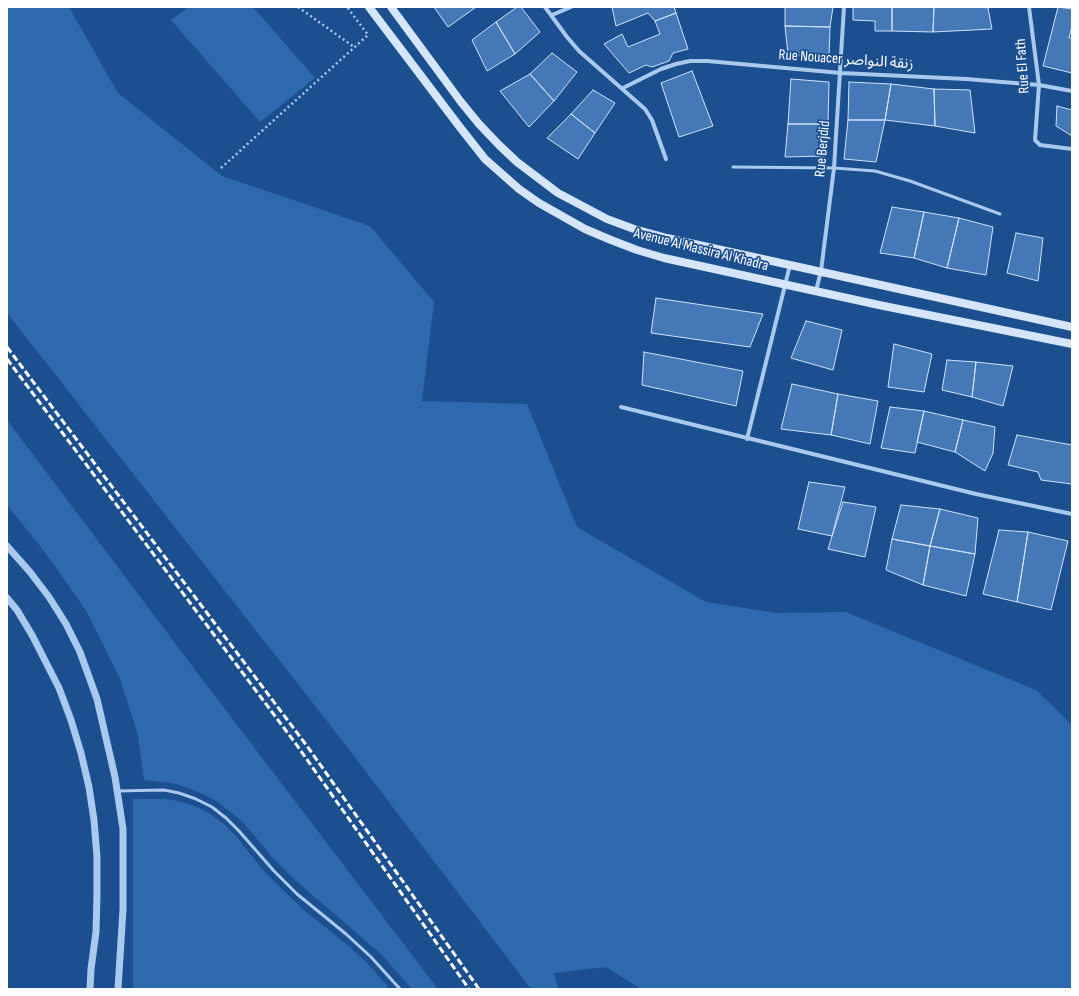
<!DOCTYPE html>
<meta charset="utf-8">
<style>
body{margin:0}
#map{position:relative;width:1079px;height:996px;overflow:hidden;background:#1b4f8f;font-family:"Sofia Sans Condensed",sans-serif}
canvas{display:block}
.frame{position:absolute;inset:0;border:8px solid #fff;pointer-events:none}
</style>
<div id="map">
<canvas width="1079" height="996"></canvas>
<div class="frame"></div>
</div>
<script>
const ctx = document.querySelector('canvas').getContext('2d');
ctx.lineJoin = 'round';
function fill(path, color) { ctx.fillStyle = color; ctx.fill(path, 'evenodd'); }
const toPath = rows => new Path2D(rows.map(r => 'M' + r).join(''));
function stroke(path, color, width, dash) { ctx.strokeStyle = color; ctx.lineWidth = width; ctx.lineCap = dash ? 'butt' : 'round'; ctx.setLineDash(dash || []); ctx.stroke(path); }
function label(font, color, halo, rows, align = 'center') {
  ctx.font = font + ' "Sofia Sans Condensed","Noto Sans Arabic",sans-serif'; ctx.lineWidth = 3.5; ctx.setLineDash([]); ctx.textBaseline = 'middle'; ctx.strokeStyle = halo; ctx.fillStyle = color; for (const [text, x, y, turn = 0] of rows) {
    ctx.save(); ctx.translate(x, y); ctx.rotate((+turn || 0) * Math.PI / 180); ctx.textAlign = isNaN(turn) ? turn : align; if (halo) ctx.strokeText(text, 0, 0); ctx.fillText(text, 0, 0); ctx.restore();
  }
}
const green = toPath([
 [7,7,69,7,118,93,222,176,370,226,434,302,422,401,527,404,577,527,706,602,777,613,846,612,1036,690,1072,725,1072,989,641,989,606,967,554,973,558,989,531,989,341,739,7,313],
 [188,7,253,7,315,78,260,122,171,20],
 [7,420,199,675,438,989,412,989,382,955,296,881,272,857,242,821,218,802,203,794,188,788,172,783,144,780,138,735,120,679,87,612,44,551,7,505],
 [133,799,167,799,182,802,197,807,212,815,225,825,236,836,262,869,283,890,304,910,350,947,370,966,390,989,133,989]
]);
const building = toPath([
 [434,7,476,7,448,27,434,7],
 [517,7,521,7,540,32,515,54,496,22,517,7],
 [612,7,674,7,676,13,655,21,648,13,616,26,612,7],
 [785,7,833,7,830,27,785,26,785,7],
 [853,7,892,7,892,31,875,31,875,21,853,20,853,7],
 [892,7,934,7,933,32,892,31,892,7],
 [934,7,982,7,988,8,992,29,933,32,934,7],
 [1058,7,1072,9,1072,26,1069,38,1072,38,1072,73,1043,66,1058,7],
 [676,13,688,49,673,53,669,61,652,67,646,65,629,73,604,44,622,34,628,47,660,34,655,21,676,13],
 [496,22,515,54,487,71,472,40,496,22],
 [785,26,830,27,829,58,788,55,785,26],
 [552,53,577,72,554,101,530,74,552,53],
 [692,71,713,126,679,137,661,83,692,71],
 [530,74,554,101,529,127,500,91,530,74],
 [791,79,829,82,828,124,788,124,791,79],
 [849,82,891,84,885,120,848,120,849,82],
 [891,84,934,89,935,126,885,120,891,84],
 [934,89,970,90,975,133,935,126,934,89],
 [593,90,615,103,595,133,571,114,593,90],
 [1057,106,1072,110,1072,136,1056,126,1057,106],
 [571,114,595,133,578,159,547,138,571,114],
 [848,120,885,120,876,162,844,159,848,120],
 [788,124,828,124,826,156,785,157,788,124],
 [892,207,924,212,914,258,880,253,892,207],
 [924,212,959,218,947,268,914,258,924,212],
 [959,218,993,227,986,275,947,268,959,218],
 [1016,233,1043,238,1038,281,1007,273,1016,233],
 [656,298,763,314,750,347,651,333,656,298],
 [806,321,842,330,833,370,791,358,806,321],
 [894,344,932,354,924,392,888,387,894,344],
 [644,352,743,371,736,406,642,385,644,352],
 [947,360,976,362,972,397,942,390,947,360],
 [976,362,1013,366,1003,406,972,397,976,362],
 [792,384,838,394,831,435,781,429,792,384],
 [838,394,878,401,870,444,831,435,838,394],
 [890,407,924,411,915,453,881,448,890,407],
 [924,411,963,420,955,452,917,442,924,411],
 [963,420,995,427,993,453,985,471,955,452,963,420],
 [1017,435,1072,445,1072,484,1041,480,1038,472,1008,465,1017,435],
 [809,482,845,487,832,536,798,529,809,482],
 [843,502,876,507,865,557,828,549,843,502],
 [901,505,940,509,930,546,892,539,901,505],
 [940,509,978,518,975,554,930,546,940,509],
 [999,530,1028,532,1017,602,983,594,999,530],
 [1028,532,1068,541,1051,610,1017,602,1028,532],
 [892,539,930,546,923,585,886,570,892,539],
 [930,546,975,554,966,596,923,585,930,546]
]);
const path = toPath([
 [298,7,354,47],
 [221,168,368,35,347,7]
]);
const service = toPath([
 [733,167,834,168,875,171,910,181,1000,214],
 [118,791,164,790,179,793,196,799,212,807,226,818,239,831,274,871,297,894,346,934,371,957,400,989]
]);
const minor = toPath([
 [545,7,567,37,579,51,645,109,652,120,666,159],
 [1029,7,1039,85,1035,140,1040,145,1072,149],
 [552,15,571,7],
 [623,88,661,69,676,64,690,61,707,61,841,73,966,79,1039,85,1072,91],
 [816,291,821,271,834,168,844,7],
 [621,407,976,494,1072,514],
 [747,439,790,265]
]);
const tertiary = toPath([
 [7,546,30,572,49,597,66,624,80,652,97,699,115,777,123,829,123,909,118,989],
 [7,598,17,610,32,635,59,688,71,720,81,753,89,787,94,820,97,857,97,895,96,932,91,969,90,989]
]);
const secondary = toPath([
 [369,7,459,126,485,159,519,189,539,203,585,229,611,240,637,250,664,258,879,305,1072,344],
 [391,7,461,102,479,124,499,145,517,162,558,193,607,219,634,229,667,238,1072,327]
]);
const rail = toPath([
 [7,347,307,746,479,989],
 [7,359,296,744,469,989]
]);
const streetNames = [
 ["Rue Nouacer زنقة النواصر",846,60,4],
 ["Rue El Fath",1023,66,-94],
 ["Rue Berjdid",823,149,-85],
 ["Avenue Al Massira Al Khadra",701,250,14]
];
fill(green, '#2e69ad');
fill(building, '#4478b7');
stroke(building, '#cfe3fa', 1);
stroke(path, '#a9c9ee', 2.5, [2, 3]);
stroke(service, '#a9c9ee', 3);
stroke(minor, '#a9c9ee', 4);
stroke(tertiary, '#a9c9ee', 7);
stroke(secondary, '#d6e6fa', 8);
stroke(rail, '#fff', 3, [7, 3]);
label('15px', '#fff', '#1b4f8f', streetNames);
</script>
